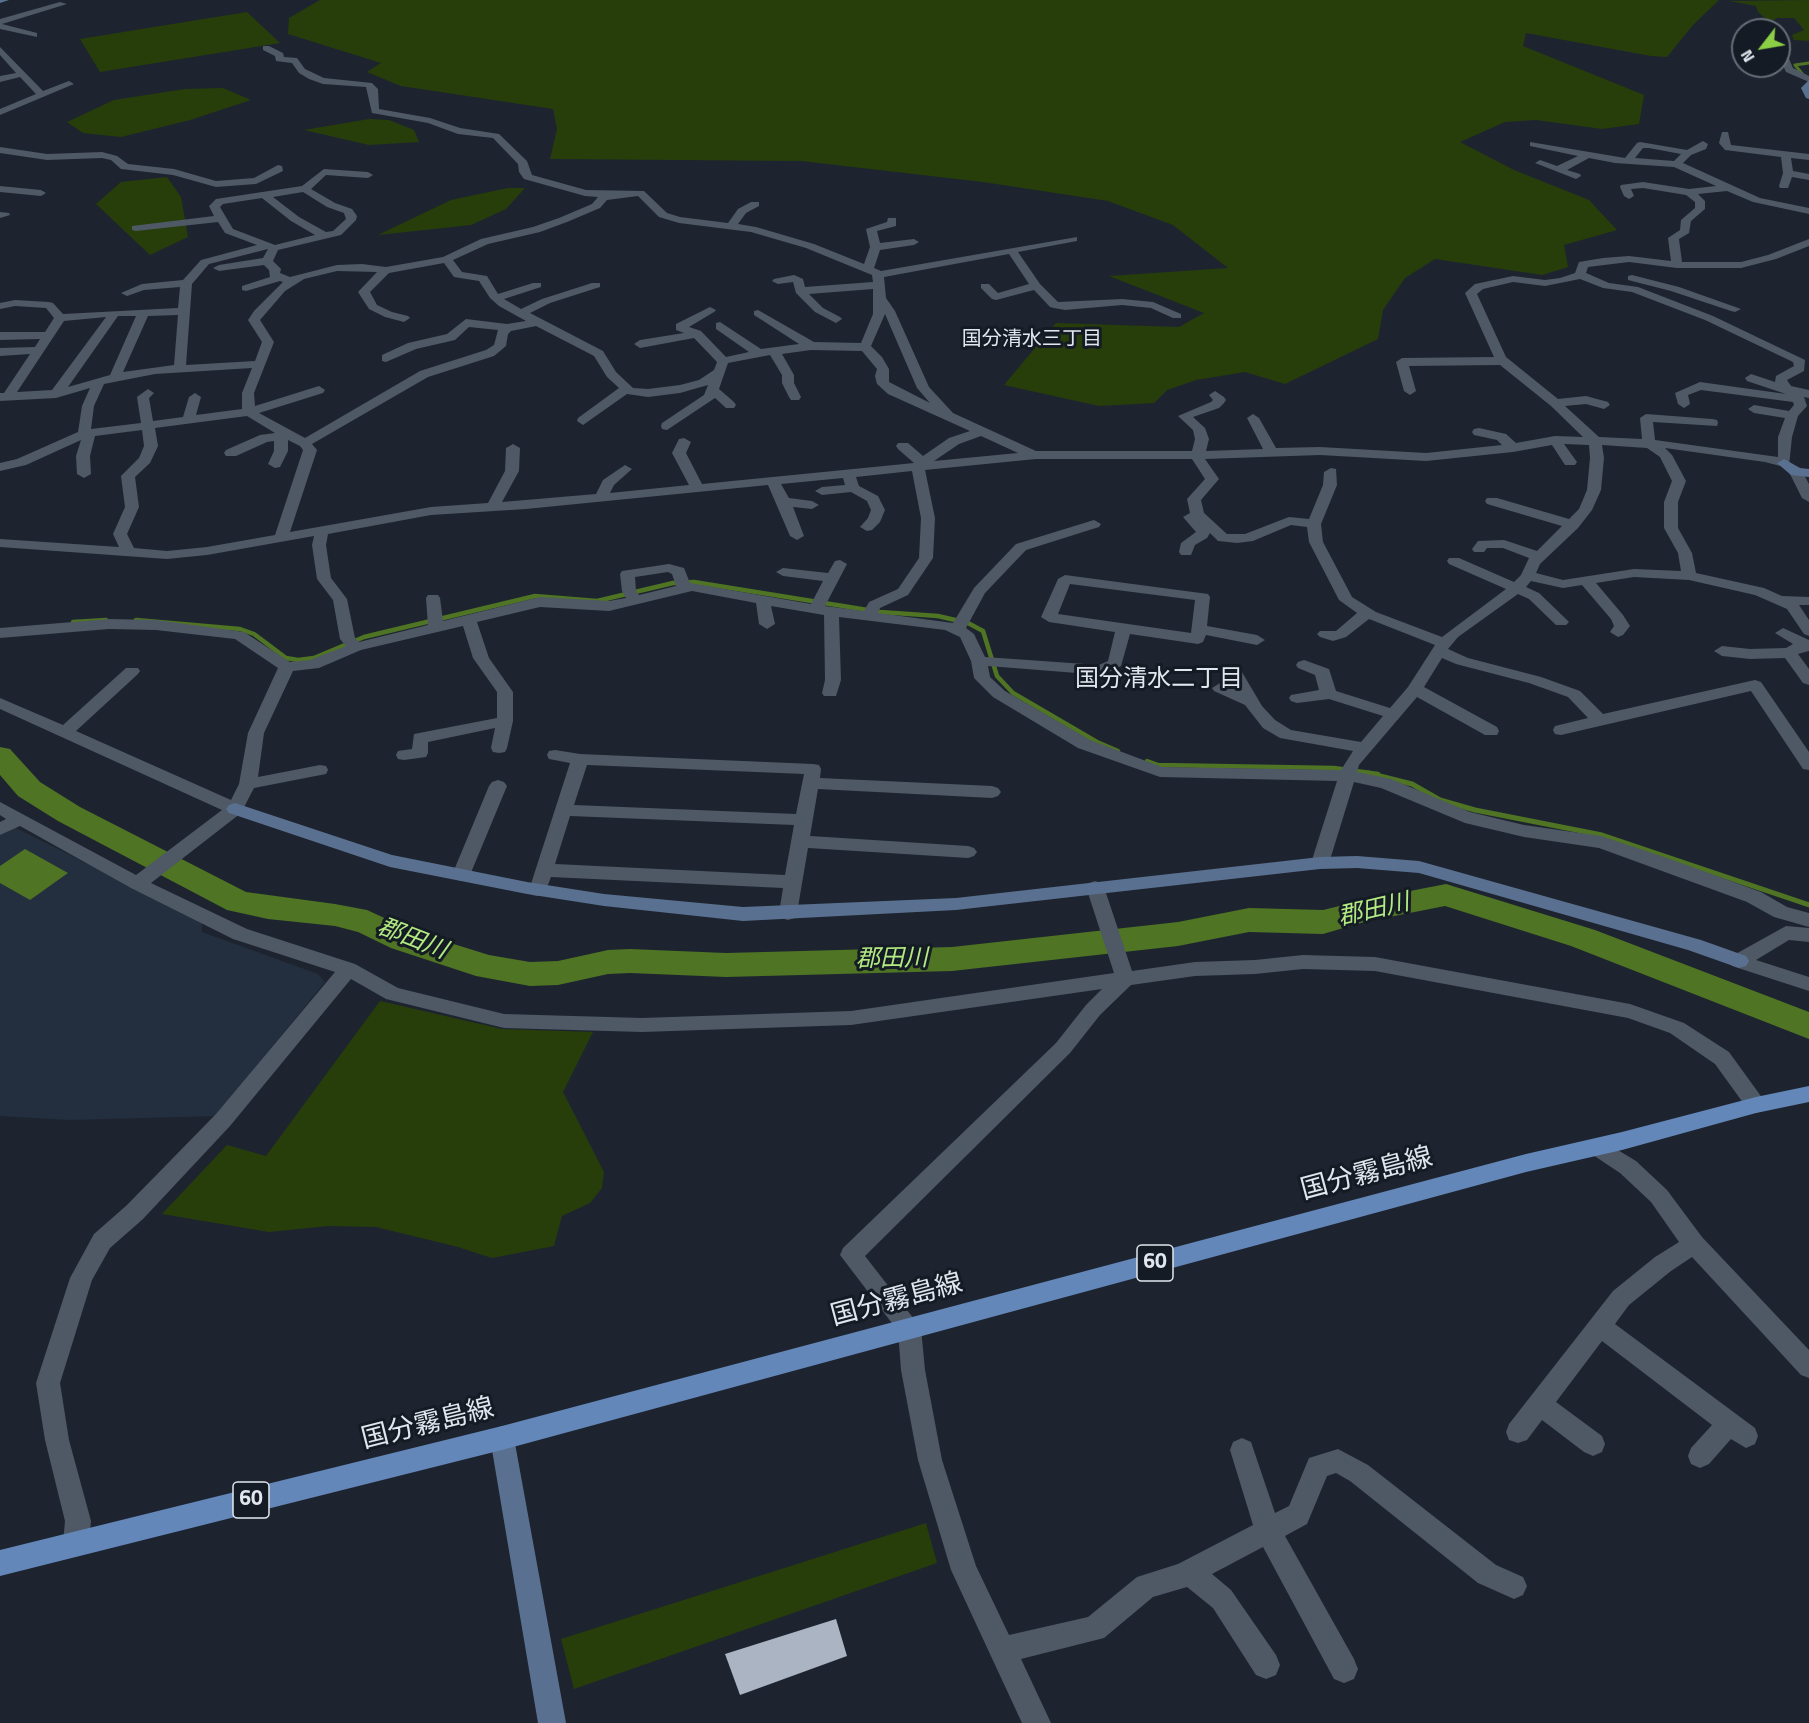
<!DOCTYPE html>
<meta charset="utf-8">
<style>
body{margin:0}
#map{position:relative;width:1809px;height:1723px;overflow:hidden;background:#1d242f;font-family:"Titillium Web",sans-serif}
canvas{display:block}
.north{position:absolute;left:1731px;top:18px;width:60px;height:60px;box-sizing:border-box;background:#141b25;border:2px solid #666d76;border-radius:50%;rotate:239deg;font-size:16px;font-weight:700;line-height:24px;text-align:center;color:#e2e7ef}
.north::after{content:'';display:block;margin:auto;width:21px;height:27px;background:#8cce45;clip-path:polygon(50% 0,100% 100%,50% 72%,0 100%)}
</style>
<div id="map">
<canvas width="1809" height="1723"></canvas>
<div class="north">N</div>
</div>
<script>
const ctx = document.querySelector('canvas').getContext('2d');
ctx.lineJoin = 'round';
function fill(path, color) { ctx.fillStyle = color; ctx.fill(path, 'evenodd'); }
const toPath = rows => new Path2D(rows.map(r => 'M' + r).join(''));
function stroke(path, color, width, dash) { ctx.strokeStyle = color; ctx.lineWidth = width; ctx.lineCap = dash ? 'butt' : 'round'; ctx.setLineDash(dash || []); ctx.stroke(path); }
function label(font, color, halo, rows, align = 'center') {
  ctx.font = font + ' "Titillium Web","Noto Sans JP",sans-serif'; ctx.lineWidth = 6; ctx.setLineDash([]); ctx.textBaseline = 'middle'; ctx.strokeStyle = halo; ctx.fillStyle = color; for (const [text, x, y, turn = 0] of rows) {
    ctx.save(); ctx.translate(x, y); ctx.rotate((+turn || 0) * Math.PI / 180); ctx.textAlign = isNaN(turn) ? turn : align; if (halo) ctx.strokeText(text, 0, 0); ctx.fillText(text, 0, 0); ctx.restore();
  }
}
const built = toPath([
 [12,826,202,921,202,932,318,974,325,982,216,1116,69,1120,0,1116,0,833]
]);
const green = toPath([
 [320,0,1719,0,1693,25,1667,57,1651,56,1526,33,1523,46,1644,95,1639,124,1602,129,1536,120,1505,122,1460,142,1514,170,1589,200,1617,230,1564,245,1568,267,1542,275,1435,259,1405,278,1383,310,1378,339,1285,384,1245,372,1196,380,1167,390,1154,403,1099,406,1004,385,1056,323,1179,327,1204,313,1109,276,1228,268,1173,225,1108,201,983,182,801,161,550,159,557,129,553,109,401,86,367,72,381,63,288,34,289,18],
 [1809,0,1809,41,1794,40,1792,35,1804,30,1794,18,1777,18,1770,22,1758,12,1756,6,1729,1],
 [247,12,280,43,100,72,80,39],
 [223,88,251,100,190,120,121,137,83,133,67,122,114,100,185,89],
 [369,119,389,120,414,130,419,142,369,145,304,130],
 [167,177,181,197,188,237,150,255,96,204,121,182],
 [508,188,525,188,506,209,471,225,378,235,451,200],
 [380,1001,502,1029,593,1032,563,1092,604,1172,602,1188,590,1203,562,1216,554,1246,492,1258,458,1247,376,1227,328,1226,269,1232,162,1214,227,1145,266,1156],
 [926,1523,937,1563,574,1689,561,1639]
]);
const water = toPath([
 [25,849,68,873,30,900,0,883,0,866]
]);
const streamFar2 = toPath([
 [1804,76,1795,65,1809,63]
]);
const streamFar1 = toPath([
 [136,620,240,629,254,634,286,658,298,660,314,658,364,637,535,596,597,601,673,583,694,582,880,612,938,616,968,623,983,631,997,676,1013,693,1097,742,1118,751],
 [73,622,106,620],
 [1147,761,1158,765,1334,768,1378,774]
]);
const stream = toPath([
 [1368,773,1412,784,1440,800,1475,810,1602,835,1809,905]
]);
const river = toPath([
 [0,747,10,749,40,782,80,807,246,892,335,904,367,910,415,932,489,955,530,962,558,961,608,950,630,949,726,953,952,947,1178,922,1249,908,1323,910,1364,900,1446,884,1595,930,1809,1012,1809,1039,1571,946,1445,906,1364,922,1323,934,1249,932,1178,946,952,971,726,977,630,973,608,974,558,985,530,986,476,976,391,948,358,932,335,926,268,919,227,910,58,821,18,796,0,775,0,747]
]);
const building = toPath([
 [836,1619,847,1656,740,1695,725,1654]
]);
const street = toPath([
 [60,2,67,4,2,24,37,33,37,37,0,29,0,19,60,2],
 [1749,25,1757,28,1758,30,1746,30,1745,28,1749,25],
 [1779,42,1783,45,1793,68,1809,76,1809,82,1786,72,1779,56,1779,42],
 [263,46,269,46,283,53,284,57,297,58,305,69,324,78,372,83,378,89,379,109,430,118,460,128,499,134,527,161,532,175,586,190,644,191,667,213,680,217,728,223,738,209,751,202,759,202,759,206,746,213,738,224,756,227,814,244,864,264,870,247,866,229,887,222,888,218,896,218,896,226,877,231,880,243,914,239,919,242,914,245,880,250,874,268,881,271,1077,237,1077,241,1018,252,1040,284,1058,302,1122,299,1153,302,1181,314,1181,318,1173,318,1151,308,1122,305,1065,310,1054,308,1050,307,1034,290,996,300,992,299,981,288,981,284,989,284,998,293,1029,284,1009,254,884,277,886,298,895,311,929,387,953,413,1036,451,1192,451,1195,439,1193,430,1178,416,1211,402,1213,400,1209,395,1215,391,1224,397,1226,400,1224,403,1219,408,1193,417,1205,428,1209,439,1206,451,1263,449,1247,418,1253,414,1259,418,1276,448,1320,447,1426,453,1502,445,1497,440,1474,435,1472,432,1474,429,1479,428,1506,434,1516,443,1555,436,1583,437,1551,406,1500,365,1409,366,1416,391,1410,395,1404,391,1396,362,1402,358,1494,357,1465,293,1475,284,1513,276,1545,280,1560,278,1575,273,1579,262,1603,258,1629,256,1671,261,1668,238,1680,230,1681,220,1695,208,1695,202,1686,195,1643,188,1631,189,1634,196,1629,199,1624,196,1620,187,1621,185,1643,182,1689,189,1716,186,1674,167,1615,163,1589,158,1567,170,1580,174,1581,176,1576,179,1535,163,1540,160,1557,166,1578,156,1530,146,1530,142,1625,158,1637,143,1640,142,1687,150,1703,141,1708,144,1706,149,1691,155,1683,163,1760,198,1809,208,1809,214,1753,202,1727,191,1698,194,1705,201,1705,209,1691,221,1689,233,1679,239,1682,262,1741,262,1768,255,1809,239,1809,246,1776,259,1741,268,1677,268,1629,262,1588,267,1586,273,1609,283,1638,287,1713,316,1805,360,1804,371,1787,380,1791,386,1809,390,1809,398,1804,397,1807,406,1798,416,1792,437,1789,466,1784,467,1765,462,1665,448,1672,455,1686,481,1678,502,1678,528,1692,553,1696,573,1764,588,1782,596,1809,597,1809,605,1799,605,1809,620,1809,636,1804,634,1787,609,1755,595,1689,580,1634,577,1596,583,1623,615,1630,626,1623,635,1618,637,1610,632,1614,626,1611,619,1582,585,1563,588,1531,581,1526,587,1539,593,1566,619,1569,622,1566,625,1556,625,1529,599,1518,594,1458,637,1448,649,1468,658,1541,677,1580,691,1603,714,1755,680,1761,682,1809,752,1809,770,1803,769,1751,691,1561,735,1555,734,1553,730,1555,726,1588,718,1568,697,1529,683,1456,664,1442,658,1424,687,1497,727,1499,731,1497,735,1485,735,1417,697,1359,765,1357,772,1391,779,1470,812,1524,825,1601,836,1670,859,1761,892,1787,907,1809,913,1809,927,1774,917,1747,902,1599,848,1524,837,1465,823,1381,788,1354,782,1329,863,1326,867,1320,869,1314,867,1311,863,1337,781,1160,777,1078,748,993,697,974,678,971,661,960,637,945,630,839,617,841,680,836,696,824,696,822,693,825,680,824,615,771,606,775,624,767,629,759,624,756,603,692,591,609,611,540,607,477,622,489,658,513,692,513,721,507,748,505,752,499,753,493,752,491,748,495,728,428,742,428,753,426,757,404,760,398,759,396,755,398,751,412,749,414,734,497,718,497,692,473,658,463,626,361,650,319,668,293,671,264,733,258,777,320,765,326,766,328,770,326,774,254,788,241,813,151,883,247,929,355,964,398,988,504,1014,642,1018,851,1011,1114,973,1086,887,1089,883,1095,881,1101,883,1104,887,1132,971,1195,962,1255,960,1303,955,1375,957,1630,1004,1684,1023,1729,1052,1763,1099,1766,1105,1763,1111,1756,1113,1749,1111,1715,1064,1670,1033,1628,1018,1375,971,1303,969,1255,974,1195,976,1131,985,1100,1015,1070,1053,865,1256,921,1328,925,1370,942,1460,976,1566,1009,1635,1088,1617,1137,1577,1178,1564,1253,1525,1230,1450,1233,1442,1242,1438,1251,1442,1275,1513,1289,1506,1309,1458,1338,1449,1368,1465,1496,1565,1523,1577,1527,1586,1523,1595,1514,1599,1478,1583,1350,1481,1336,1473,1327,1476,1307,1524,1285,1536,1354,1659,1358,1669,1354,1679,1344,1683,1334,1679,1263,1547,1212,1574,1231,1590,1276,1655,1280,1665,1276,1675,1266,1679,1256,1675,1213,1608,1187,1587,1153,1597,1104,1638,1021,1659,1051,1723,1022,1723,951,1570,918,1460,901,1370,898,1331,840,1255,843,1248,1056,1043,1086,1005,1102,989,851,1025,642,1032,504,1028,386,999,351,979,230,1126,143,1219,110,1248,92,1280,60,1383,69,1440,91,1521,89,1543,85,1552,76,1556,67,1552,63,1543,65,1521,45,1440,36,1383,70,1278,94,1234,127,1205,216,1114,335,972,233,939,131,888,20,826,0,835,0,822,6,819,0,815,0,802,136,875,222,810,0,709,0,698,63,725,126,668,138,668,140,671,138,674,76,731,231,800,239,784,248,733,278,668,235,639,156,630,109,629,0,638,0,628,109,619,156,620,244,632,290,662,310,660,346,646,340,639,333,600,317,579,312,545,314,536,207,555,167,559,0,547,0,539,119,547,113,534,125,507,121,476,139,458,144,446,142,430,95,436,90,456,91,474,84,478,77,474,76,456,81,440,26,465,0,471,0,463,17,459,78,432,82,406,90,388,56,398,0,401,0,393,4,393,30,354,0,356,0,348,35,347,40,339,0,340,0,332,45,332,54,318,46,308,15,306,0,309,0,303,15,300,49,302,53,303,63,314,178,308,180,287,144,290,127,296,121,293,142,284,183,280,201,260,257,245,225,233,218,222,136,231,132,230,132,226,214,216,209,206,216,199,302,186,324,169,368,172,373,175,368,178,326,175,311,189,335,203,352,209,357,216,356,220,341,235,278,250,273,261,281,269,280,273,290,277,337,265,362,264,386,267,443,257,481,239,533,227,559,218,592,204,598,197,585,196,524,179,519,172,518,164,493,138,458,134,428,123,372,113,366,87,323,84,309,79,299,73,292,63,276,61,275,56,263,50,263,46],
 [1643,148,1649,148,1681,154,1674,161,1635,158,1643,148],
 [303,192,327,207,344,213,346,219,333,231,326,232,299,217,273,197,303,192],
 [638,196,659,217,679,223,751,232,806,248,872,275,873,282,805,287,803,279,794,275,774,279,772,281,778,284,793,282,796,293,815,312,836,323,842,319,840,317,823,308,809,294,873,289,873,314,861,343,814,342,758,310,754,311,754,315,799,344,761,349,720,322,716,323,716,329,749,352,726,357,701,331,689,327,714,312,716,310,710,307,676,324,676,330,684,333,640,340,634,344,640,348,694,338,717,362,714,370,699,380,680,385,648,389,633,388,616,372,603,351,530,313,550,303,600,287,600,283,592,283,542,299,521,309,504,299,541,287,541,283,533,283,498,294,487,276,462,272,453,260,488,244,540,232,567,222,600,208,607,200,638,196],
 [262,198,291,221,315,235,275,245,233,229,220,207,223,204,262,198],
 [268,249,263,258,219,265,213,268,219,271,264,265,269,270,270,277,242,286,242,290,246,291,280,281,283,282,254,311,248,320,262,342,255,361,186,365,192,284,209,264,268,249],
 [444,263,454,277,479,281,490,298,499,306,526,321,507,324,466,319,447,334,408,343,382,355,382,361,386,362,416,349,455,340,469,327,498,330,494,345,486,350,420,371,305,438,259,413,323,393,325,390,319,386,255,406,254,393,274,342,260,320,285,291,304,279,337,271,377,272,358,292,369,309,385,317,404,322,410,318,408,316,392,312,377,305,370,292,389,273,444,263],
 [1580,279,1603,288,1632,292,1705,320,1793,362,1794,366,1776,376,1775,382,1751,374,1745,378,1747,381,1786,394,1700,382,1675,393,1678,404,1684,408,1690,404,1688,395,1701,390,1793,402,1794,405,1789,411,1754,405,1748,409,1754,413,1785,418,1778,437,1778,457,1655,440,1653,422,1717,426,1718,423,1717,420,1712,419,1646,414,1640,418,1642,439,1599,437,1565,406,1586,404,1604,409,1610,405,1608,402,1586,396,1558,399,1506,357,1477,294,1483,289,1513,282,1545,286,1580,279],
 [885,314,917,388,930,403,889,382,889,369,882,357,871,346,885,314],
 [178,315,174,365,123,372,148,316,178,315],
 [118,316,136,316,110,375,68,387,118,316],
 [106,317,52,390,17,392,64,321,106,317],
 [536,326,594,356,607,377,619,388,578,418,577,421,583,425,627,394,648,397,680,393,708,385,704,395,662,423,661,426,662,429,667,430,715,398,726,408,734,408,736,405,734,402,719,389,728,363,770,355,782,375,782,383,789,397,791,400,799,400,801,397,794,383,794,375,782,354,811,350,862,351,877,369,875,376,877,384,888,394,970,431,949,438,923,456,908,443,898,443,896,446,898,449,914,463,702,484,686,453,691,442,684,438,679,439,672,453,689,485,610,493,614,485,632,469,625,465,603,480,596,494,502,502,519,471,520,448,513,444,506,448,505,471,488,503,431,507,290,532,317,450,312,444,428,377,494,356,506,346,508,334,511,331,536,326],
 [252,368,242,393,242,409,196,415,201,397,195,393,189,397,183,417,153,421,149,398,154,393,148,389,137,397,141,423,91,429,94,406,104,384,155,374,252,368],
 [247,416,275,433,260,435,226,450,224,453,226,456,236,456,267,442,274,441,274,451,268,464,275,468,280,467,288,451,288,440,300,446,303,450,275,535,207,547,167,551,134,548,127,534,139,507,135,477,150,463,158,446,155,428,247,416],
 [981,436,1018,453,934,461,959,444,981,436],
 [1564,444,1589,445,1590,458,1587,490,1579,509,1569,519,1497,498,1487,498,1485,501,1487,504,1562,526,1537,551,1504,540,1478,541,1472,549,1474,552,1484,552,1487,548,1503,548,1529,558,1521,575,1514,582,1459,558,1449,558,1447,561,1449,564,1506,589,1442,637,1376,612,1352,597,1323,542,1321,524,1337,485,1336,469,1331,468,1324,472,1323,485,1309,519,1289,517,1245,534,1227,534,1204,513,1201,500,1219,479,1205,459,1320,455,1426,461,1513,452,1552,445,1565,465,1575,465,1577,462,1564,444],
 [1602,445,1647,448,1660,457,1672,481,1664,502,1664,528,1678,553,1681,571,1634,569,1563,580,1536,573,1540,564,1578,528,1592,510,1601,490,1604,458,1602,445],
 [1036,459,1192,459,1205,479,1187,499,1190,513,1183,517,1196,532,1181,543,1179,552,1181,555,1191,555,1195,545,1207,538,1210,533,1218,541,1237,543,1253,541,1291,525,1307,527,1309,542,1339,600,1357,613,1336,631,1320,631,1317,634,1320,637,1333,641,1346,637,1369,619,1435,645,1408,687,1390,708,1336,691,1329,669,1304,660,1298,662,1296,665,1298,668,1315,675,1319,690,1291,695,1289,698,1291,701,1297,703,1329,699,1383,716,1361,742,1291,730,1275,720,1262,706,1239,667,1227,667,1225,670,1238,690,1220,683,1212,688,1214,691,1245,705,1263,728,1280,738,1353,751,1341,770,1162,767,1090,740,1005,691,990,677,988,666,1102,675,1121,666,1130,634,1198,644,1203,642,1206,635,1257,645,1265,640,1257,635,1207,626,1210,597,1208,594,1065,575,1058,579,1041,617,1049,622,1115,632,1108,661,1099,665,985,657,974,634,966,628,985,593,1026,550,1099,527,1101,524,1094,520,1016,544,974,588,953,623,878,613,880,608,908,595,933,558,935,518,925,470,1036,459],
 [912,471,921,518,919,558,898,589,869,602,864,611,825,606,847,564,840,560,835,561,828,573,783,568,776,572,783,576,823,581,811,604,690,583,684,568,669,564,622,571,620,574,622,591,626,598,609,601,540,597,443,621,440,598,438,595,428,595,426,598,428,625,359,642,355,638,347,599,331,578,326,545,328,534,431,515,526,509,768,485,790,536,797,540,804,536,793,507,812,509,819,505,812,501,789,498,781,484,843,478,845,485,822,487,815,491,822,495,851,492,867,501,871,510,868,518,860,527,867,531,872,530,880,522,885,510,878,496,859,486,856,477,912,471],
 [668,572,672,574,676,586,639,595,636,591,635,577,668,572],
 [1070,584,1195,600,1191,633,1058,614,1070,584],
 [0,47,43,91,69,81,74,84,0,115,0,109,36,94,20,77,0,82,0,76,16,73,0,55,0,47],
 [1722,132,1728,132,1731,145,1809,154,1809,160,1791,158,1793,171,1809,174,1809,180,1792,177,1788,188,1780,188,1779,186,1783,173,1781,157,1725,150,1719,143,1722,132],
 [0,147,47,154,102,152,117,156,128,164,174,169,216,181,254,178,278,165,282,166,283,171,256,184,216,187,173,175,121,169,111,160,102,158,47,160,0,153,0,147],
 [0,186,41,190,46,193,41,196,0,192,0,186],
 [0,212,9,213,10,215,0,218,0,212],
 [1632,275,1679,287,1741,309,1735,312,1731,311,1671,291,1628,280,1628,276,1632,275],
 [1796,468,1801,469,1809,484,1809,502,1802,498,1789,472,1796,468],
 [1783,628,1809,640,1809,651,1798,654,1809,669,1809,685,1803,683,1785,658,1750,659,1722,656,1714,651,1722,646,1750,649,1786,648,1793,644,1775,633,1783,628],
 [555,750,580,754,813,764,819,765,821,769,820,778,992,786,998,788,1001,792,998,796,992,798,818,789,810,836,968,846,974,848,977,852,974,856,968,858,808,848,797,913,795,918,788,920,781,918,779,913,783,888,551,877,544,895,538,896,532,895,529,890,570,763,549,759,547,755,549,751,555,750],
 [587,765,804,774,796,814,574,805,587,765],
 [570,816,794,825,785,875,555,864,570,816],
 [498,780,504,782,507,786,470,875,467,879,461,881,455,879,452,875,489,786,492,782,498,780],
 [1786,926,1809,928,1809,942,1789,940,1756,960,1809,977,1809,991,1732,966,1729,961,1732,956,1786,926],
 [1598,1138,1636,1161,1667,1190,1702,1237,1809,1350,1809,1378,1801,1375,1692,1257,1671,1271,1629,1305,1615,1324,1755,1428,1758,1436,1755,1444,1746,1448,1731,1439,1709,1464,1700,1468,1691,1464,1688,1456,1691,1448,1712,1425,1602,1341,1556,1402,1602,1436,1605,1444,1602,1452,1593,1456,1584,1452,1542,1420,1527,1440,1518,1443,1509,1440,1506,1432,1509,1424,1613,1291,1655,1257,1679,1242,1651,1202,1620,1173,1590,1153,1587,1147,1590,1141,1598,1138]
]);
const secondary = toPath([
 [0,0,9,0,0,3,0,0],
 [1809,80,1809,99,1806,98,1801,88,1809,80],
 [1784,459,1800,468,1809,469,1809,477,1791,475,1777,463,1784,459],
 [235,803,392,855,527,882,604,894,743,907,956,898,1320,857,1357,856,1419,861,1701,940,1746,956,1749,961,1746,966,1739,968,1688,950,1419,873,1357,868,1320,869,956,910,743,921,604,906,527,894,390,867,229,813,226,809,229,805,235,803],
 [502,1426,511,1430,514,1438,566,1723,538,1723,490,1438,493,1430,502,1426]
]);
const primary = toPath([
 [1809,1086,1809,1102,1756,1113,1622,1150,1526,1172,502,1450,0,1576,0,1550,502,1426,1526,1154,1622,1132,1756,1097,1809,1086]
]);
const farNeighbourhoodnames = [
 ["国分清水三丁目",1032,340]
];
const shields = [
 [1155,1263,36],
 [251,1500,36]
];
const shieldNames = [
 ["60",1155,1263],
 ["60",251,1500]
];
const neighbourhoodNames = [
 ["国分清水二丁目",1159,680]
];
const waterNames = [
 ["郡田川",1374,911,-13],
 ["郡田川",412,940,21],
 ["郡田川",892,960,-1]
];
const nearStreetnames = [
 ["国分霧島線",1367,1175,-15],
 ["国分霧島線",897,1301,-15],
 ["国分霧島線",428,1425,-14]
];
fill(built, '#232e3e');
fill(green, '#273e0b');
fill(water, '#4e7424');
stroke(streamFar2, '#4e7424', 3);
stroke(streamFar1, '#4e7424', 4.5);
stroke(stream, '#4e7424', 5);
fill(river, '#4e7424');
fill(building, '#aab4c3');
fill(street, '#4f5865');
fill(secondary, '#5a7090');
fill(primary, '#6487ba');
label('20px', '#e2e7ef', '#141b25', farNeighbourhoodnames);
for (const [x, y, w] of shields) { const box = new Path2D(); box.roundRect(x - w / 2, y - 18, w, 36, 4.5); ctx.fillStyle = '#141b25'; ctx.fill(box); stroke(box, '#e2e7ef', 1.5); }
label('bold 21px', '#e2e7ef', null, shieldNames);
label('24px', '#e2e7ef', '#141b25', neighbourhoodNames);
label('italic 24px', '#b3ea81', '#141b25', waterNames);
label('27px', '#e2e7ef', '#141b25', nearStreetnames);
</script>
